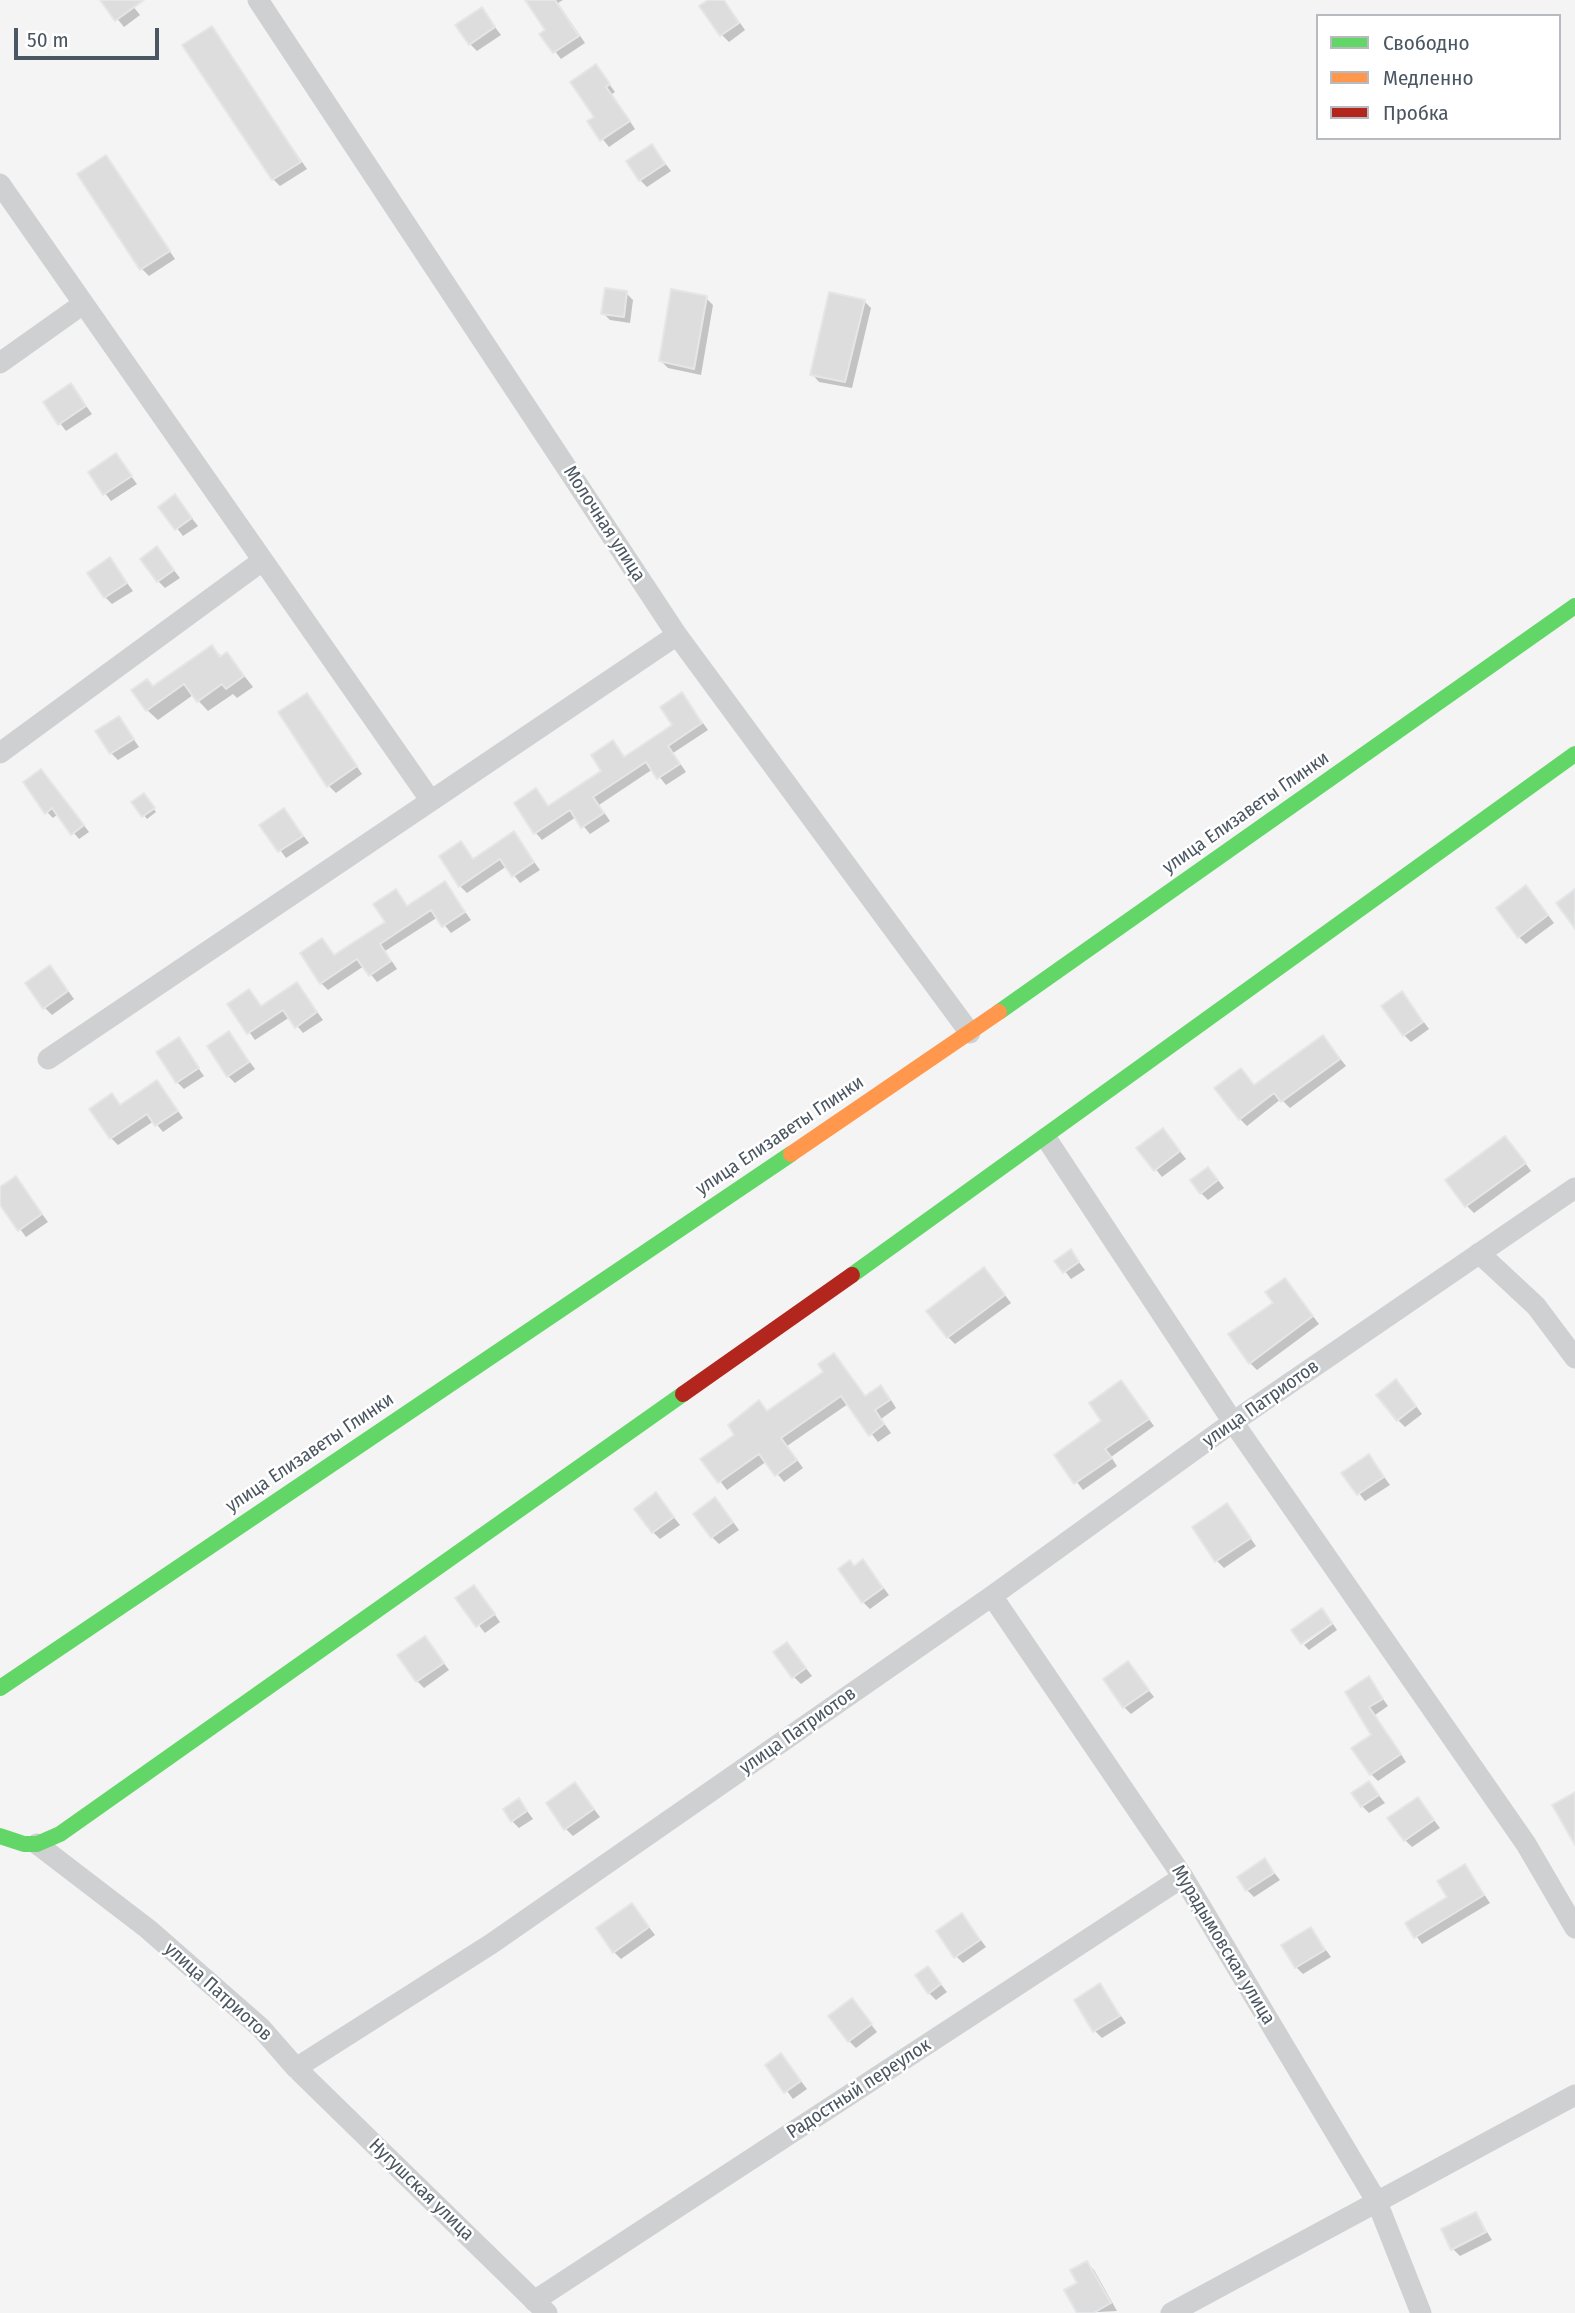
<!DOCTYPE html>
<meta charset="utf-8">
<style>
body{margin:0}
#map{position:relative;width:1575px;height:2313px;overflow:hidden;background:#f4f4f4;font-family:"Fira Sans Condensed",sans-serif}
canvas{display:block}
.legend{position:absolute;left:1316px;top:14px;width:245px;height:126px;box-sizing:border-box;background:#fff;border:2px solid #b7bbc0;margin:0;padding:9px 12px;list-style:none;font-size:21px;color:#4a5661}
.legend li{display:flex;align-items:center;gap:14px;height:35px}
.legend b{width:35px;border:2px solid #b7bbc0}
.scale{position:absolute;left:14px;top:28px;width:145px;height:32px;box-sizing:border-box;border:4px solid #4a5661;border-top:0;padding-left:9px;font-size:21px;line-height:24px;white-space:nowrap;color:#4a5661;-webkit-text-stroke:5px #fff;paint-order:stroke}
</style>
<div id="map">
<canvas width="1575" height="2313"></canvas>
<ul class="legend">
<li><b style="height:9px;background:#63d668"></b>Свободно</li>
<li><b style="height:9px;background:#ff974d"></b>Медленно</li>
<li><b style="height:9px;background:#b3261e"></b>Пробка</li>
</ul>
<div class="scale">50 m</div>
</div>
<script>
const ctx = document.querySelector('canvas').getContext('2d');
ctx.lineJoin = 'round';
function fill(path, color) { ctx.fillStyle = color; ctx.fill(path, 'evenodd'); }
const toPath = rows => new Path2D(rows.map(r => 'M' + r).join(''));
function stroke(path, color, width, dash) { ctx.strokeStyle = color; ctx.lineWidth = width; ctx.lineCap = dash ? 'butt' : 'round'; ctx.setLineDash(dash || []); ctx.stroke(path); }
function label(font, color, halo, rows, align = 'center') {
  ctx.font = font + ' "Fira Sans Condensed",sans-serif'; ctx.lineWidth = 5; ctx.setLineDash([]); ctx.textBaseline = 'middle'; ctx.strokeStyle = halo; ctx.fillStyle = color; for (const [text, x, y, turn = 0] of rows) {
    ctx.save(); ctx.translate(x, y); ctx.rotate((+turn || 0) * Math.PI / 180); ctx.textAlign = isNaN(turn) ? turn : align; if (halo) ctx.strokeText(text, 0, 0); ctx.fillText(text, 0, 0); ctx.restore();
  }
}
const shadow = toPath([
 [102,0,128,0,140,15,124,27],
 [527,0,563,0,558,3,585,43,561,59,542,34,547,31],
 [711,0,724,0,745,30,729,42,722,35],
 [481,9,501,35,477,51,470,44],
 [211,29,307,169,280,186,273,179],
 [596,66,615,92,612,94,635,129,609,147,589,122,596,117],
 [652,146,671,171,647,187,640,180],
 [106,157,175,259,149,276,142,269],
 [626,293,633,300,630,323,610,320,603,313],
 [706,298,713,305,701,375,668,368,661,361],
 [864,301,871,308,852,388,819,382,812,374],
 [71,385,92,414,66,431,45,403],
 [116,456,137,484,111,501,90,473],
 [175,497,198,526,183,536,161,507],
 [157,549,180,578,165,588,158,581],
 [110,560,133,591,112,604,105,597],
 [212,647,222,657,227,654,253,687,237,698,233,694,208,711,193,695,158,720,147,710,154,687],
 [682,694,708,730,673,753,686,772,666,785,653,769,599,805,610,821,590,834,576,817,542,840,535,832,536,790,550,807,604,771,613,742,626,758,674,726],
 [307,695,362,774,336,793,329,786],
 [119,718,139,747,118,760,111,753],
 [47,777,89,832,79,839,58,814,53,818,47,812],
 [146,798,156,812,147,819,134,803],
 [284,810,309,843,286,858,262,825],
 [514,834,540,870,520,883,507,866,467,893,460,886,461,843,474,860],
 [444,883,471,920,451,933,438,917,385,951,397,969,377,982,364,966,328,990,321,983,322,940,335,956,387,922,395,891,408,907],
 [1533,895,1554,923,1526,944,1519,937],
 [56,974,74,999,52,1015,45,1008],
 [297,984,323,1020,303,1033,290,1017,255,1040,229,1004,249,991,262,1007],
 [1402,993,1429,1029,1411,1042,1404,1035],
 [229,1033,255,1069,235,1083,228,1076],
 [1323,1037,1346,1066,1290,1108,1281,1099,1247,1126,1240,1119,1255,1087],
 [178,1040,204,1076,184,1089,177,1082],
 [157,1082,183,1118,163,1132,154,1121,118,1145,111,1138,112,1096,121,1106],
 [1169,1137,1186,1159,1162,1177,1139,1148],
 [1512,1145,1531,1171,1474,1213,1467,1206],
 [1215,1176,1224,1188,1208,1200,1201,1193],
 [16,1179,48,1222,26,1237,0,1202,0,1190],
 [1071,1252,1085,1270,1071,1279,1057,1261],
 [991,1277,1011,1303,955,1344,948,1337],
 [1285,1280,1319,1324,1257,1370,1250,1363],
 [834,1355,866,1397,880,1387,888,1395,896,1408,881,1419,891,1433,878,1442,848,1404,787,1446,803,1468,784,1482,767,1461,727,1490,703,1459,737,1435,759,1402,768,1412,826,1372],
 [1121,1382,1154,1426,1111,1457,1117,1466,1083,1490,1056,1455,1104,1421],
 [1403,1389,1422,1414,1405,1427,1398,1420],
 [1369,1456,1390,1485,1365,1501,1344,1473],
 [656,1495,680,1525,660,1539,653,1532],
 [1227,1505,1256,1546,1224,1568,1217,1561],
 [722,1507,739,1530,719,1544,712,1537],
 [863,1561,889,1595,870,1609,863,1602,854,1567],
 [481,1595,500,1622,485,1633,458,1599],
 [1333,1624,1337,1630,1309,1650,1304,1645],
 [425,1638,449,1670,424,1688,417,1681],
 [787,1644,812,1676,801,1684,794,1677],
 [1128,1664,1154,1697,1131,1714,1124,1707],
 [1369,1679,1388,1706,1375,1715,1406,1762,1378,1781,1371,1774,1373,1735,1347,1692],
 [1369,1783,1385,1803,1369,1813,1362,1806],
 [575,1784,600,1817,573,1836,566,1829],
 [1418,1799,1440,1828,1412,1847,1405,1840],
 [519,1800,533,1819,519,1828,512,1821],
 [1265,1861,1280,1880,1254,1897,1247,1890],
 [1465,1866,1490,1903,1422,1944,1407,1923,1449,1897],
 [632,1905,655,1935,621,1959,614,1952],
 [962,1915,986,1947,963,1963,956,1956],
 [1311,1929,1331,1957,1303,1974,1296,1967],
 [928,1968,947,1992,936,2000,929,1993],
 [1100,1986,1126,2023,1102,2038,1095,2031],
 [852,2000,877,2032,856,2048,849,2041],
 [781,2055,807,2089,793,2099,767,2065],
 [1476,2214,1492,2240,1460,2256,1453,2249],
 [1087,2263,1094,2270,1117,2311,1079,2313,1079,2283]
]);
const building = toPath([
 [100,0,144,0,115,21,100,0],
 [525,0,555,0,579,36,553,53,539,34,545,30,525,0],
 [708,0,724,0,739,23,720,36,699,6,708,0],
 [482,7,495,27,469,45,455,25,482,7],
 [212,26,301,162,272,180,182,45,212,26],
 [596,64,610,84,606,87,630,121,600,141,587,121,594,117,570,82,596,64],
 [652,144,665,164,639,181,626,161,652,144],
 [106,155,170,251,140,270,77,174,106,155],
 [605,288,627,291,624,317,601,314,605,288],
 [671,289,707,296,694,369,659,361,671,289],
 [829,292,865,300,845,382,810,375,829,292],
 [71,383,86,406,58,425,43,402,71,383],
 [116,453,132,476,103,495,88,472,116,453],
 [175,494,192,518,175,530,158,507,175,494],
 [157,546,174,570,157,582,140,559,157,546],
 [110,557,127,583,104,598,87,573,110,557],
 [212,645,220,657,227,652,244,676,226,689,222,684,197,702,184,684,146,711,131,690,147,679,153,686,212,645],
 [682,692,702,723,668,746,680,764,657,779,646,762,593,797,604,813,581,828,570,810,534,834,514,803,536,788,548,806,601,771,591,755,613,740,624,757,672,725,660,707,682,692],
 [307,693,357,766,327,787,278,712,307,693],
 [119,716,134,739,110,754,95,731,119,716],
 [41,769,84,825,71,835,52,808,45,814,23,782,41,769],
 [144,793,155,808,142,817,131,802,144,793],
 [284,808,303,836,278,852,259,825,284,808],
 [514,831,534,862,512,877,500,859,459,887,439,856,461,841,473,859,514,831],
 [445,881,465,912,442,927,431,910,380,944,391,961,369,976,357,959,320,984,300,953,322,938,334,955,385,922,373,904,396,889,407,906,445,881],
 [1526,885,1548,915,1518,938,1496,908,1526,885],
 [1575,889,1575,929,1556,903,1575,889],
 [50,965,68,991,43,1009,25,983,50,965],
 [297,982,317,1012,295,1028,283,1010,247,1034,227,1004,249,989,261,1006,297,982],
 [1402,991,1423,1022,1403,1036,1381,1006,1402,991],
 [229,1031,249,1062,227,1077,207,1046,229,1031],
 [1323,1035,1340,1059,1281,1102,1274,1093,1239,1120,1214,1088,1241,1068,1254,1085,1323,1035],
 [179,1037,199,1068,176,1083,156,1052,179,1037],
 [157,1080,178,1111,155,1126,147,1114,110,1139,89,1109,112,1093,120,1105,157,1080],
 [1163,1128,1180,1151,1154,1171,1136,1148,1163,1128],
 [1505,1136,1526,1163,1465,1207,1445,1180,1505,1136],
 [1208,1167,1218,1180,1200,1194,1190,1180,1208,1167],
 [16,1176,42,1214,18,1231,0,1205,0,1187,16,1176],
 [1071,1249,1079,1262,1063,1273,1054,1261,1071,1249],
 [984,1267,1005,1295,947,1338,926,1311,984,1267],
 [1285,1278,1313,1316,1249,1364,1228,1334,1273,1303,1265,1292,1285,1278],
 [834,1353,865,1396,881,1385,890,1400,875,1410,884,1424,869,1436,841,1396,781,1438,797,1460,775,1476,759,1454,718,1483,700,1459,734,1435,728,1425,759,1400,767,1411,823,1372,818,1364,834,1353],
 [1396,1379,1416,1406,1397,1421,1376,1395,1396,1379],
 [1121,1380,1149,1419,1105,1449,1112,1458,1074,1484,1054,1455,1101,1421,1089,1403,1121,1380],
 [1369,1454,1384,1477,1357,1495,1341,1473,1369,1454],
 [656,1492,674,1517,652,1533,634,1509,656,1492],
 [715,1497,733,1522,711,1538,693,1514,715,1497],
 [1227,1503,1251,1538,1215,1562,1192,1527,1227,1503],
 [863,1559,883,1588,862,1603,838,1569,850,1560,854,1566,863,1559],
 [474,1585,495,1614,476,1627,455,1598,474,1585],
 [1322,1608,1332,1623,1301,1644,1291,1630,1322,1608],
 [425,1636,444,1663,416,1682,397,1655,425,1636],
 [787,1642,806,1668,792,1678,773,1652,787,1642],
 [1128,1661,1149,1690,1123,1708,1103,1679,1128,1661],
 [1369,1676,1383,1699,1369,1707,1401,1754,1370,1775,1351,1748,1371,1735,1345,1692,1369,1676],
 [1369,1781,1379,1795,1361,1807,1351,1793,1369,1781],
 [575,1782,594,1809,564,1830,546,1803,575,1782],
 [1575,1792,1575,1845,1552,1805,1575,1792],
 [1418,1797,1434,1820,1404,1841,1387,1818,1418,1797],
 [519,1798,527,1811,511,1822,503,1809,519,1798],
 [1265,1858,1274,1873,1246,1891,1237,1877,1265,1858],
 [1465,1864,1484,1895,1414,1938,1405,1923,1447,1897,1437,1881,1465,1864],
 [632,1903,649,1927,613,1953,596,1928,632,1903],
 [962,1913,980,1940,954,1958,936,1931,962,1913],
 [1311,1927,1325,1950,1295,1968,1281,1945,1311,1927],
 [928,1966,941,1984,928,1994,915,1975,928,1966],
 [1100,1983,1120,2016,1093,2032,1074,2000,1100,1983],
 [852,1998,872,2024,848,2042,828,2016,852,1998],
 [781,2053,801,2081,784,2093,765,2065,781,2053],
 [1476,2212,1486,2232,1451,2250,1441,2229,1476,2212],
 [1087,2261,1111,2303,1093,2313,1077,2313,1064,2290,1077,2283,1070,2270,1087,2261]
]);
const street = toPath([
 [258,0,677,635,970,1033],
 [0,184,431,801],
 [0,363,83,304],
 [0,753,262,561],
 [48,1059,677,635],
 [1046,1138,1233,1422,1526,1844,1575,1928],
 [1479,1253,1536,1306,1575,1358],
 [992,1596,1183,1877,1377,2202,1421,2313],
 [37,1844,148,1929,261,2028,296,2068,547,2313],
 [296,2068,491,1944,992,1596,1233,1422,1575,1188],
 [534,2301,1183,1877],
 [1171,2313,1575,2095]
]);
const fast = toPath([
 [999,1012,1575,606],
 [852,1275,1575,754],
 [0,1688,791,1154],
 [0,1836,24,1844,37,1844,60,1834,683,1394]
]);
const slow = toPath([
 [791,1154,999,1012]
]);
const jam = toPath([
 [683,1394,852,1275]
]);
const streetNames = [
 ["Молочная улица",604,524,57],
 ["улица Елизаветы Глинки",1246,813,-35],
 ["улица Елизаветы Глинки",780,1136,-34],
 ["улица Патриотов",1261,1404,-35],
 ["улица Елизаветы Глинки",310,1453,-34],
 ["улица Патриотов",798,1731,-35],
 ["Мурадымовская улица",1223,1945,59],
 ["улица Патриотов",218,1992,42],
 ["Радостный переулок",859,2089,-33],
 ["Нугушская улица",421,2190,44]
];
fill(shadow, '#0003');
fill(building, '#ddddde');
stroke(building, '#e5e6e7', 2);
stroke(street, '#ced0d2', 21);
stroke(fast, '#63d668', 16);
stroke(slow, '#ff974d', 16);
stroke(jam, '#b3261e', 16);
label('19px', '#4a5661', '#fff', streetNames);
</script>
